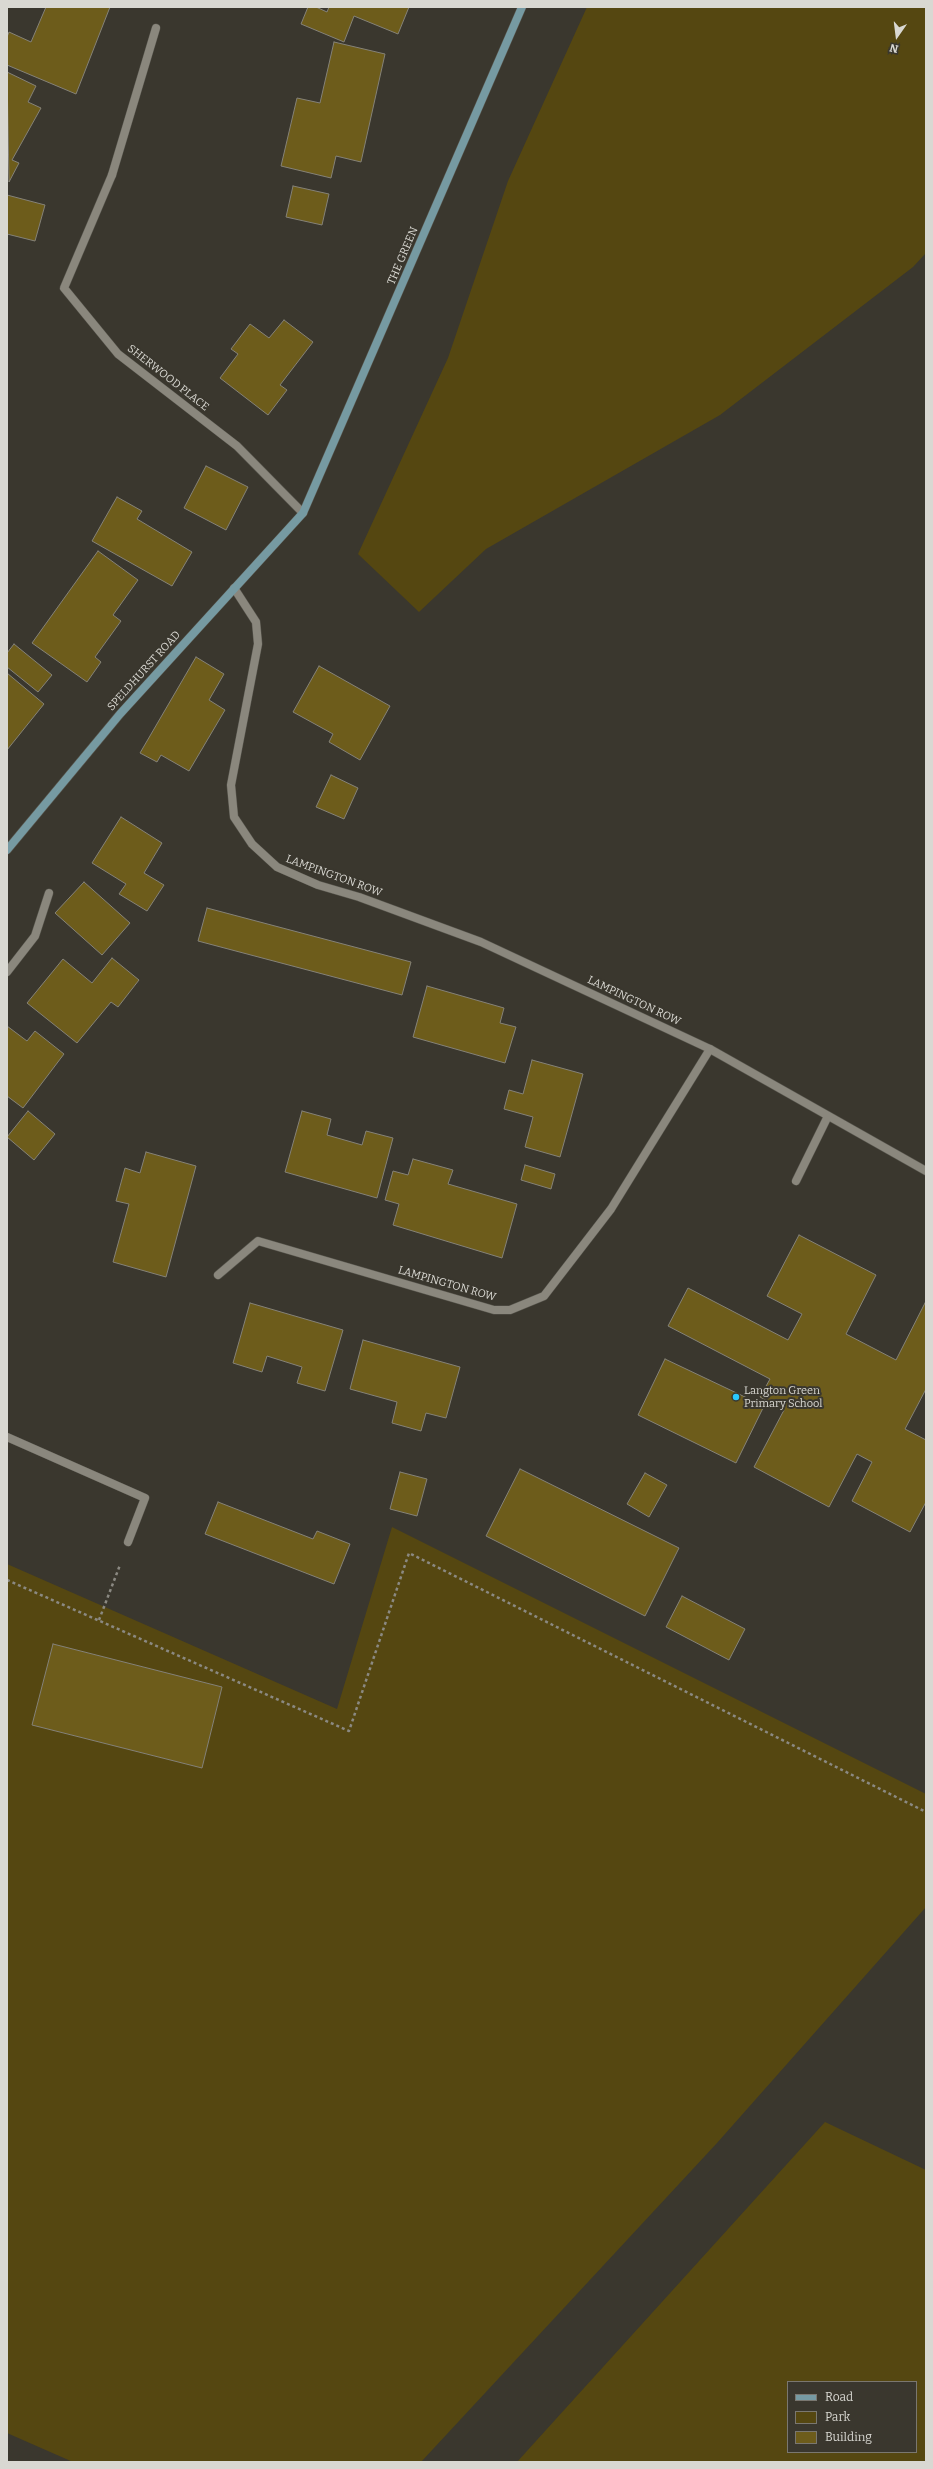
<!DOCTYPE html>
<style>
body{margin:0}
#map{position:relative;width:933px;height:2469px;overflow:hidden;background:#3a372e;font-family:Bitter,serif}
canvas{display:block}
.frame{position:absolute;inset:0;border:8px solid #d9d8d2;pointer-events:none}
.legend{position:absolute;left:787px;top:2381px;width:130px;height:72px;box-sizing:border-box;background:#3a372e;border:1px solid #7a7770;margin:0;padding:5px 7px;list-style:none;font-size:12px;color:#d9d8d2}
.legend li{display:flex;align-items:center;gap:8px;height:20px}
.legend b{width:20px;border:1px solid #7a7770}
.north{position:absolute;left:877px;top:16px;width:40px;height:40px;-webkit-text-stroke:3px #3a372e;paint-order:stroke;rotate:194deg;font-size:11px;font-weight:700;line-height:16px;text-align:center;color:#d9d8d2}
.north::after{content:'';display:block;margin:auto;width:14px;height:18px;background:#d9d8d2;clip-path:polygon(50% 0,100% 100%,50% 72%,0 100%)}
</style>
<div id="map">
<canvas width="933" height="2469"></canvas>
<div class="frame"></div>
<ul class="legend">
<li><b style="height:5px;background:#769aa2"></b>Road</li>
<li><b style="height:11px;background:#554711"></b>Park</li>
<li><b style="height:11px;background:#6d5c1b"></b>Building</li>
</ul>
<div class="north">N</div>
</div>
<script>
const ctx = document.querySelector('canvas').getContext('2d');
ctx.lineJoin = 'round';
function fill(path, color) { ctx.fillStyle = color; ctx.fill(path, 'evenodd'); }
const toPath = rows => new Path2D(rows.map(r => 'M' + r).join(''));
function stroke(path, color, width, dash) { ctx.strokeStyle = color; ctx.lineWidth = width; ctx.lineCap = dash ? 'butt' : 'round'; ctx.setLineDash(dash || []); ctx.stroke(path); }
function label(font, color, halo, rows, align = 'center') {
  ctx.font = font + ' Bitter,serif'; ctx.lineWidth = 4; ctx.setLineDash([]); ctx.textBaseline = 'middle'; ctx.strokeStyle = halo; ctx.fillStyle = color; for (const [text, x, y, turn = 0] of rows) {
    ctx.save(); ctx.translate(x, y); ctx.rotate((+turn || 0) * Math.PI / 180); ctx.textAlign = isNaN(turn) ? turn : align; if (halo) ctx.strokeText(text, 0, 0); ctx.fillText(text, 0, 0); ctx.restore();
  }
}
const green = toPath([
 [587,7,926,7,926,253,913,267,720,415,486,549,419,612,358,554,448,358,508,181],
 [392,1527,926,1794,926,1907,717,2143,421,2462,73,2462,7,2433,7,1564,337,1709],
 [53,1644,222,1687,202,1768,32,1725],
 [825,2122,926,2170,926,2462,517,2462],
 [788,2382,916,2382,916,2452,788,2452]
]);
const building = toPath([
 [46,7,110,7,76,94,7,65,7,37,9,32,31,42,46,7],
 [308,7,316,7,327,12,329,7,409,7,398,34,354,16,344,42,301,24,308,7],
 [334,42,385,54,361,162,336,156,331,178,281,166,297,98,320,103,334,42],
 [7,72,36,86,28,102,41,108,12,160,19,163,9,182,7,72],
 [293,186,329,194,322,225,286,217,293,186],
 [7,195,45,205,35,241,7,234,7,195],
 [284,320,313,342,280,385,287,390,268,415,220,378,238,354,231,349,250,324,269,338,284,320],
 [206,466,248,487,226,530,184,508,206,466],
 [117,497,142,511,137,519,192,552,172,586,92,541,117,497],
 [98,551,138,580,113,615,121,621,95,657,101,662,87,682,32,643,98,551],
 [14,644,52,675,38,692,7,667,7,653,14,644],
 [196,657,224,674,209,700,225,710,189,771,161,755,157,762,140,753,196,657],
 [319,666,390,706,360,760,329,742,333,734,293,712,319,666],
 [7,673,44,704,7,750,7,673],
 [331,775,358,788,344,819,316,807,331,775],
 [121,817,162,843,144,873,164,885,147,911,119,894,126,884,92,863,121,817],
 [84,882,130,923,102,955,55,913,84,882],
 [207,908,411,962,402,995,198,941,207,908],
 [112,958,139,980,118,1007,111,1002,77,1043,27,1003,63,959,92,983,112,958],
 [427,986,504,1008,500,1023,516,1027,505,1063,413,1037,427,986],
 [7,1026,27,1041,35,1031,64,1054,23,1108,7,1096,7,1026],
 [532,1060,583,1074,560,1157,525,1147,533,1117,504,1109,509,1090,523,1094,532,1060],
 [28,1111,55,1134,34,1160,7,1137,28,1111],
 [302,1111,331,1119,327,1135,362,1145,366,1131,393,1138,377,1198,285,1172,302,1111],
 [146,1152,196,1166,166,1277,113,1262,129,1204,116,1201,125,1168,140,1173,146,1152],
 [413,1159,453,1170,448,1184,517,1204,502,1258,393,1225,399,1204,385,1200,393,1171,408,1175,413,1159],
 [525,1165,555,1174,551,1189,521,1180,525,1165],
 [799,1235,876,1275,846,1334,896,1360,926,1301,926,1389,905,1429,926,1440,926,1502,910,1532,852,1501,872,1462,857,1454,829,1507,754,1467,784,1410,760,1397,770,1379,668,1326,688,1288,788,1340,802,1314,767,1296,799,1235],
 [250,1303,343,1330,325,1391,297,1383,302,1367,267,1356,262,1372,233,1363,250,1303],
 [363,1340,460,1367,446,1418,426,1413,421,1431,392,1423,397,1402,350,1389,363,1340],
 [665,1359,764,1406,736,1463,638,1415,665,1359],
 [520,1469,679,1548,645,1616,486,1536,520,1469],
 [400,1472,427,1479,417,1516,390,1509,400,1472],
 [645,1473,667,1485,649,1517,627,1504,645,1473],
 [218,1502,313,1539,317,1531,350,1544,334,1584,205,1534,218,1502],
 [682,1596,745,1629,729,1660,666,1627,682,1596],
 [53,1644,222,1687,202,1768,32,1725,53,1644]
]);
const path = toPath([
 [7,1580,349,1731,409,1553,926,1812],
 [99,1620,120,1565]
]);
const lane = toPath([
 [112,175,156,28],
 [7,972,35,936,49,893],
 [710,1049,926,1171],
 [796,1181,828,1116]
]);
const street = toPath([
 [112,175,64,288,118,354,237,446,303,513],
 [218,1275,258,1241,494,1310,510,1310,544,1296,611,1209,710,1049,481,942,359,897,318,885,277,867,252,844,234,817,231,785,258,644,256,622,234,588],
 [7,1437,145,1498,128,1542]
]);
const secondary = toPath([
 [7,850,120,714,303,513,522,7]
]);
const markers = [
 [736,1397,4,"#29c8ff"]
];
const streetNames = [
 ["THE GREEN",403,256,-67],
 ["SHERWOOD PLACE",168,378,38],
 ["SPELDHURST ROAD",144,671,-48],
 ["LAMPINGTON ROW",334,876,20],
 ["LAMPINGTON ROW",634,1001,25],
 ["LAMPINGTON ROW",447,1284,16]
];
const poiNames = [
 ["Langton Green",744,1391],
 ["Primary School",744,1404]
];
fill(green, '#554711');
fill(building, '#6d5c1b');
stroke(building, '#858278', 1);
stroke(lane, '#58564e', 9);
stroke(street, '#58564e', 9);
stroke(secondary, '#58564e', 9);
stroke(path, '#8b8982', 2.5, [3, 3]);
stroke(lane, '#8a877d', 8);
stroke(street, '#8a877d', 8);
stroke(secondary, '#769aa2', 8);
for (const [x, y, r, color] of markers) { const dot = new Path2D(); dot.arc(x, y, r, 0, 2 * Math.PI); ctx.fillStyle = color; ctx.fill(dot); stroke(dot, '#3a372e', 1.5); }
label('11px', '#d9d8d2', '#3a372e', streetNames);
label('11px', '#d9d8d2', '#3a372e', poiNames, 'left');
</script>
